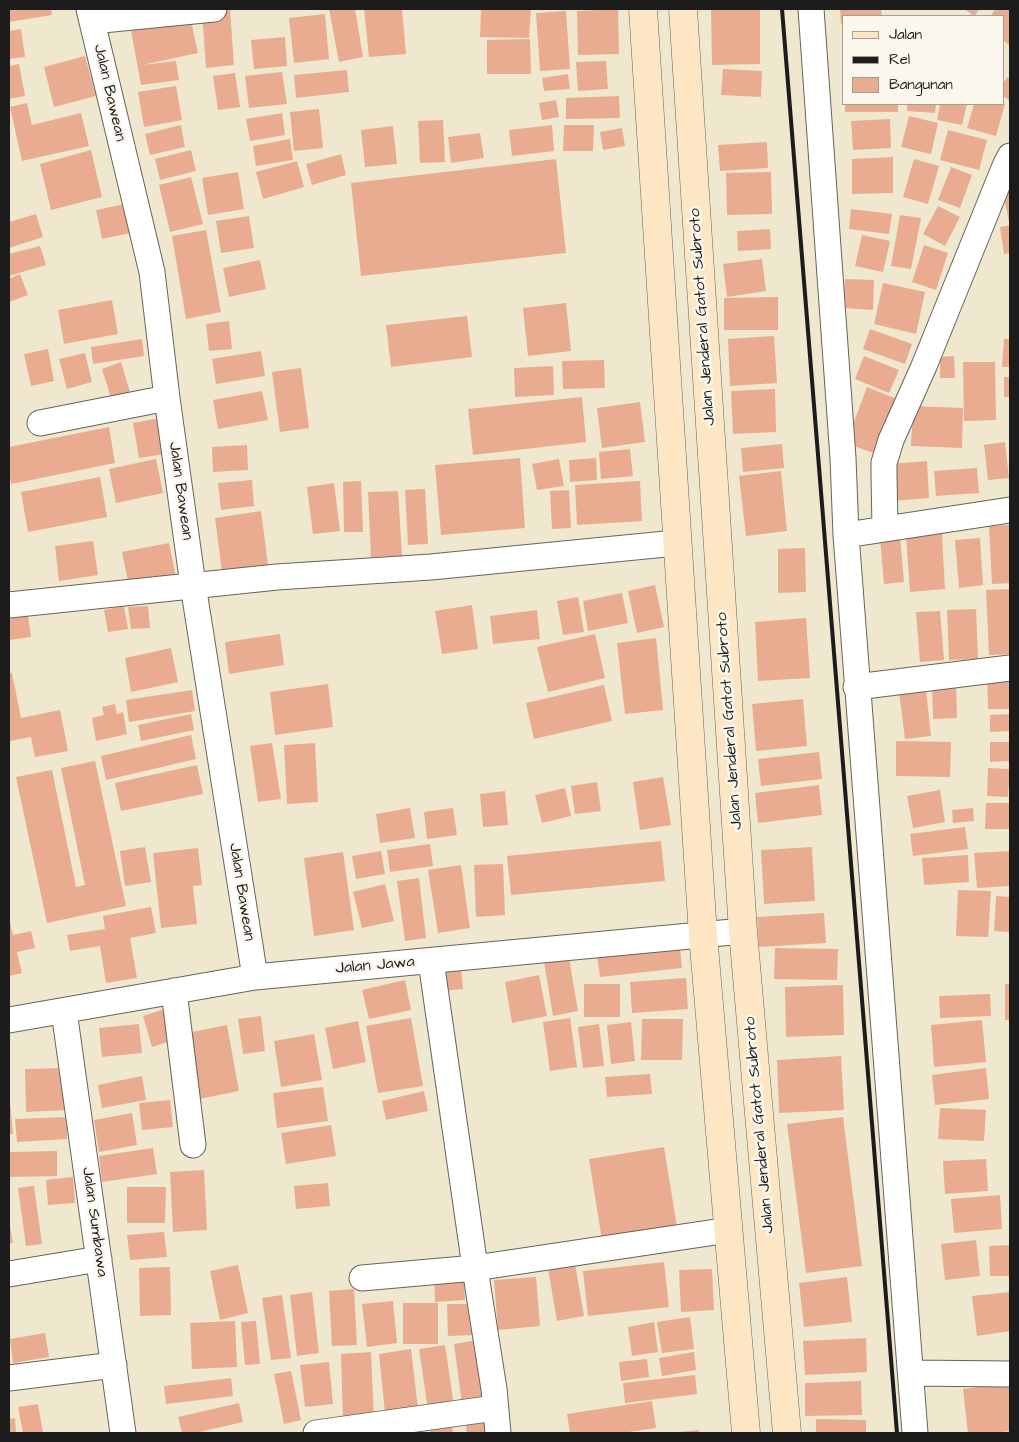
<!DOCTYPE html>
<style>
body{margin:0}
#map{position:relative;width:1019px;height:1442px;overflow:hidden;background:#efe8ce;font-family:"Architects Daughter",sans-serif}
canvas{display:block}
.frame{position:absolute;inset:0;border:10px solid #1c1c1c;pointer-events:none}
.legend{position:absolute;left:842px;top:15px;width:162px;height:90px;box-sizing:border-box;background:#fbf7ec;border:1px solid #a29f99;margin:0;padding:6px 9px;list-style:none;font-size:15px;color:#1c1c1c}
.legend li{display:flex;align-items:center;gap:10px;height:25px}
.legend b{width:25px;border:1px solid #a29f99}
</style>
<div id="map">
<canvas width="1019" height="1442"></canvas>
<div class="frame"></div>
<ul class="legend">
<li><b style="height:6px;background:#fce6c4"></b>Jalan</li>
<li><b style="height:6px;background:#1c1c1c"></b>Rel</li>
<li><b style="height:14px;background:#eaac90"></b>Bangunan</li>
</ul>
</div>
<script>
const ctx = document.querySelector('canvas').getContext('2d');
ctx.lineJoin = 'round';
function fill(path, color) { ctx.fillStyle = color; ctx.fill(path, 'evenodd'); }
const toPath = rows => new Path2D(rows.map(r => 'M' + r).join(''));
function stroke(path, color, width, dash) { ctx.strokeStyle = color; ctx.lineWidth = width; ctx.lineCap = dash ? 'butt' : 'round'; ctx.setLineDash(dash || []); ctx.stroke(path); }
function label(font, color, halo, rows, align = 'center') {
  ctx.font = font + ' "Architects Daughter",sans-serif'; ctx.lineWidth = 5; ctx.setLineDash([]); ctx.textBaseline = 'middle'; ctx.strokeStyle = halo; ctx.fillStyle = color; for (const [text, x, y, turn = 0] of rows) {
    ctx.save(); ctx.translate(x, y); ctx.rotate((+turn || 0) * Math.PI / 180); ctx.textAlign = isNaN(turn) ? turn : align; if (halo) ctx.strokeText(text, 0, 0); ctx.fillText(text, 0, 0); ctx.restore();
  }
}
const building = toPath([
 [9,9,51,9,52,15,9,22],
 [230,9,234,65,206,68,202,12],
 [329,9,355,9,363,57,339,62],
 [364,9,402,9,406,54,369,57],
 [481,9,531,9,529,38,480,37],
 [618,9,619,54,578,55,577,11],
 [711,9,760,9,760,64,712,65],
 [840,9,881,9,882,16,843,16,843,24,841,24],
 [964,9,980,9,974,16],
 [996,9,1010,9,1010,46,1003,40,1003,16,990,16],
 [566,11,570,69,540,71,536,13],
 [189,12,198,53,142,65,176,61,179,80,141,85,130,25],
 [325,14,329,59,294,63,289,18],
 [21,29,25,57,9,59,9,31],
 [285,37,287,66,254,69,251,40],
 [530,39,531,74,487,74,487,40],
 [85,56,96,96,54,107,44,67],
 [606,61,608,89,578,91,576,62],
 [19,64,25,96,9,99,9,66],
 [723,69,762,71,761,97,721,95],
 [347,70,349,92,296,98,294,75],
 [282,72,287,104,249,108,245,76],
 [235,73,240,107,218,110,213,76],
 [568,74,570,89,544,91,542,78],
 [1007,77,1010,79,1010,101,1003,96,1003,84],
 [176,86,182,120,144,127,138,92],
 [619,96,620,118,566,119,566,98],
 [556,100,559,117,542,120,539,103],
 [27,103,32,125,81,113,89,146,22,161,10,107],
 [845,104,898,104,898,112,845,112],
 [907,104,936,104,935,113,907,111],
 [940,104,967,104,962,125,937,120],
 [974,104,1005,104,996,136,967,128],
 [319,109,323,148,294,151,290,112],
 [282,113,285,135,250,141,246,119],
 [909,116,938,123,931,154,901,147],
 [890,119,891,148,853,150,851,121],
 [443,120,445,162,420,163,418,121],
 [181,125,185,147,150,155,145,134],
 [552,125,554,151,512,156,509,130],
 [564,125,594,125,593,151,563,151],
 [393,126,397,164,365,167,361,130],
 [622,128,625,146,603,150,600,132],
 [948,130,987,140,979,170,940,160],
 [480,133,484,158,451,163,448,137],
 [290,139,293,160,256,166,253,146],
 [767,142,768,168,720,171,718,145],
 [91,150,102,197,51,210,40,164],
 [191,150,196,171,160,180,155,159],
 [341,154,346,175,312,185,306,164],
 [893,157,893,193,852,194,852,159],
 [556,159,566,253,361,276,351,183],
 [914,159,939,166,928,204,903,197],
 [297,161,304,187,263,199,256,172],
 [951,167,972,175,960,208,938,200],
 [238,172,244,209,208,215,202,178],
 [771,172,772,214,727,215,726,173],
 [191,177,203,224,170,232,159,185],
 [1010,186,1010,222,1009,222,1002,187],
 [125,204,130,233,102,239,96,210],
 [938,206,960,217,945,246,923,234],
 [851,209,892,214,889,234,849,229],
 [36,214,43,237,9,248,9,222],
 [900,215,921,218,911,269,891,266],
 [249,216,254,248,221,253,216,221],
 [1010,225,1010,253,1004,254,1000,227],
 [770,229,771,249,738,251,737,231],
 [206,230,221,312,186,319,172,236],
 [862,235,890,241,883,272,855,266],
 [924,245,948,253,936,290,912,282],
 [40,246,46,265,9,276,9,254],
 [762,259,766,291,727,297,723,264],
 [260,260,266,289,229,297,223,268],
 [20,274,28,295,9,302,9,279],
 [845,279,874,280,873,310,843,308],
 [883,283,925,292,916,334,874,324],
 [778,297,778,330,724,330,724,298],
 [112,300,118,334,64,344,58,310],
 [566,303,571,351,528,356,523,308],
 [467,316,472,357,391,367,386,325],
 [229,321,232,349,209,351,206,324],
 [870,329,912,344,905,364,863,349],
 [774,336,777,383,730,386,728,339],
 [142,339,144,356,93,364,91,347],
 [1004,339,1010,339,1010,367,1002,367],
 [48,349,54,381,31,386,24,354],
 [261,351,265,376,216,384,212,359],
 [85,353,92,382,67,389,59,359],
 [864,356,899,370,889,393,855,379],
 [954,356,955,378,940,378,940,357],
 [604,360,605,388,563,389,562,361],
 [121,362,130,392,111,398,102,369],
 [963,362,995,362,996,420,964,421],
 [553,366,554,395,515,397,514,368],
 [301,368,309,428,280,432,272,372],
 [1004,377,1010,377,1010,397,1004,397],
 [867,387,899,400,879,455,846,443],
 [775,389,776,432,733,434,731,391],
 [262,391,268,420,218,429,213,400],
 [582,397,586,442,473,455,468,409],
 [640,402,645,442,602,448,597,408],
 [913,406,963,408,962,448,911,446],
 [165,417,171,453,139,458,133,423],
 [109,427,115,463,11,484,9,470,9,447],
 [1005,442,1009,478,988,480,984,445],
 [782,444,784,468,743,472,741,448],
 [247,445,248,470,213,472,212,447],
 [630,449,633,476,601,479,599,452],
 [520,458,525,528,441,535,435,465],
 [596,458,597,480,570,482,569,460],
 [156,459,163,493,116,503,109,469],
 [559,459,564,486,537,490,532,464],
 [927,461,929,498,891,501,889,464],
 [977,468,979,493,936,496,934,471],
 [781,471,787,531,746,536,739,476],
 [100,477,107,517,28,532,21,492],
 [252,480,254,506,221,510,218,483],
 [361,481,363,532,344,532,343,482],
 [640,481,642,521,577,525,575,485],
 [334,483,340,531,313,534,307,487],
 [425,489,428,544,408,545,405,490],
 [569,490,571,528,552,529,550,491],
 [398,491,402,556,371,557,368,492],
 [261,511,268,565,222,572,215,518],
 [1010,525,1010,583,992,584,989,526],
 [942,533,945,589,910,592,906,535],
 [900,536,904,582,884,584,880,538],
 [980,538,983,585,959,588,955,540],
 [93,541,98,575,59,581,55,546],
 [169,543,176,577,129,586,122,552],
 [805,548,806,592,778,593,778,549],
 [655,585,664,627,637,633,628,591],
 [1010,589,1010,654,989,655,986,590],
 [622,593,628,623,588,631,583,601],
 [578,597,584,632,563,635,557,601],
 [472,605,478,649,442,654,435,611],
 [124,606,128,629,108,632,104,610],
 [148,606,150,628,131,629,128,607],
 [976,609,978,659,949,660,947,610],
 [537,610,540,639,493,644,490,616],
 [940,611,944,660,920,662,916,612],
 [28,616,31,637,9,640,9,619],
 [806,618,810,678,758,681,755,622],
 [280,634,284,665,229,674,225,642],
 [595,634,605,678,548,692,537,647],
 [656,638,663,710,625,714,617,643],
 [171,648,178,682,131,692,125,658],
 [9,673,12,673,21,718,60,710,68,751,35,757,31,737,10,741],
 [987,674,1010,674,1010,709,988,709],
 [925,681,931,736,905,739,898,684],
 [956,681,957,718,933,719,932,682],
 [328,684,333,727,275,735,270,692],
 [604,685,612,721,534,739,526,703],
 [192,690,195,711,129,722,126,700],
 [803,699,807,746,756,751,752,704],
 [115,704,117,714,123,712,127,734,96,741,92,718,104,715,102,707],
 [191,714,194,730,141,741,138,725],
 [1010,714,1010,731,990,732,990,715],
 [191,735,196,759,106,780,101,756],
 [896,741,951,742,950,777,896,776],
 [990,742,1010,742,1010,761,990,762],
 [272,743,281,799,258,802,250,746],
 [315,743,318,802,287,804,284,745],
 [819,752,822,779,761,786,758,759],
 [95,761,126,906,47,923,16,777,52,770,76,887,85,885,61,768],
 [197,765,203,794,121,811,115,783],
 [988,768,1010,769,1008,797,987,796],
 [663,777,671,825,640,830,633,782],
 [597,782,601,811,575,814,571,786],
 [819,785,822,815,758,823,755,793],
 [565,788,571,816,542,823,535,795],
 [940,790,945,822,913,828,907,796],
 [505,791,508,825,483,827,480,794],
 [986,803,1010,803,1010,829,985,829],
 [410,808,415,838,380,843,376,814],
 [453,808,457,835,427,839,424,812],
 [973,808,974,821,953,823,952,810],
 [965,827,968,849,913,856,910,834],
 [661,841,665,881,511,895,507,856],
 [430,844,433,866,390,872,387,850],
 [145,847,151,882,125,886,120,851],
 [812,847,815,901,764,904,761,850],
 [198,848,202,885,193,886,197,924,161,928,153,853],
 [381,851,385,874,356,879,352,856],
 [1010,851,1010,886,977,888,974,853],
 [343,852,354,930,314,936,304,858],
 [968,855,969,882,924,885,922,858],
 [503,864,505,915,476,917,474,865],
 [461,865,470,928,438,933,428,870],
 [419,878,426,938,405,941,397,881],
 [385,884,394,921,362,928,353,892],
 [958,890,991,891,988,937,956,936],
 [996,896,1010,897,1010,932,994,931],
 [151,907,156,933,130,938,137,978,106,983,100,946,70,951,67,935,105,929,103,916],
 [824,913,826,943,759,947,757,917],
 [9,919,13,935,31,931,35,948,17,952,22,973,9,976],
 [679,938,682,968,600,977,596,948],
 [775,948,838,949,837,980,774,979],
 [569,958,578,1011,553,1016,544,962],
 [461,968,463,989,442,991,441,969],
 [539,975,547,1016,512,1023,505,982],
 [686,978,688,1009,632,1013,630,982],
 [405,980,411,1010,369,1019,362,990],
 [584,984,620,984,620,1017,584,1017],
 [1005,984,1010,984,1010,1020,1005,1020],
 [843,985,844,1035,786,1037,785,987],
 [990,994,991,1016,940,1018,939,996],
 [165,1009,174,1040,152,1047,143,1016],
 [261,1016,265,1051,243,1054,238,1019],
 [411,1018,423,1086,378,1093,366,1026],
 [570,1018,577,1067,550,1071,543,1022],
 [642,1019,683,1019,682,1060,641,1060],
 [982,1020,986,1062,934,1067,931,1025],
 [358,1021,366,1062,333,1069,325,1028],
 [631,1022,635,1061,611,1064,607,1025],
 [139,1024,142,1053,102,1057,99,1028],
 [599,1024,604,1066,583,1068,578,1027],
 [227,1025,239,1091,199,1099,187,1033],
 [314,1034,322,1080,281,1087,274,1041],
 [841,1056,844,1110,779,1113,777,1060],
 [64,1068,66,1110,26,1112,25,1069],
 [986,1068,989,1099,935,1105,932,1075],
 [650,1074,652,1094,607,1097,605,1077],
 [142,1076,146,1100,102,1108,98,1085],
 [323,1087,328,1121,277,1128,273,1093],
 [424,1091,428,1111,386,1120,382,1101],
 [170,1100,173,1127,142,1130,139,1103],
 [9,1102,10,1102,13,1134,9,1134],
 [940,1108,986,1110,984,1141,938,1139],
 [132,1113,137,1145,99,1152,94,1120],
 [67,1117,67,1139,17,1142,15,1119],
 [843,1117,862,1266,806,1273,787,1124],
 [331,1125,336,1156,286,1164,281,1133],
 [664,1147,677,1227,602,1240,589,1159],
 [153,1148,157,1174,102,1182,99,1156],
 [57,1151,57,1176,9,1177,9,1152],
 [986,1159,988,1191,945,1194,943,1161],
 [204,1170,207,1230,173,1232,170,1172],
 [73,1177,75,1203,48,1205,46,1180],
 [328,1183,330,1206,296,1209,294,1186],
 [34,1186,42,1244,26,1246,18,1188],
 [127,1187,166,1187,165,1223,127,1223],
 [1000,1195,1002,1229,954,1233,951,1199],
 [9,1221,13,1243,9,1243],
 [164,1232,167,1257,130,1260,127,1235],
 [976,1240,980,1276,945,1280,941,1244],
 [1010,1245,1010,1276,990,1276,989,1246],
 [574,1258,584,1316,557,1321,547,1263],
 [664,1262,669,1307,588,1316,583,1271],
 [238,1265,248,1313,220,1320,210,1271],
 [170,1267,171,1315,140,1316,139,1268],
 [712,1269,714,1310,681,1312,679,1270],
 [463,1270,465,1300,435,1302,434,1272],
 [536,1277,540,1326,498,1330,494,1280],
 [847,1277,852,1322,804,1327,799,1283],
 [354,1289,357,1345,332,1346,329,1291],
 [312,1292,319,1353,297,1356,290,1295],
 [1010,1292,1010,1331,977,1336,972,1296],
 [282,1295,291,1358,271,1360,262,1298],
 [393,1301,397,1343,367,1347,362,1304],
 [403,1303,438,1303,438,1344,403,1344],
 [447,1304,475,1304,476,1335,448,1336],
 [690,1317,694,1349,662,1353,657,1322],
 [235,1321,237,1367,192,1369,190,1323],
 [256,1321,260,1364,245,1365,241,1322],
 [654,1322,658,1352,632,1356,628,1327],
 [45,1333,49,1357,13,1363,10,1339],
 [866,1338,867,1372,805,1375,803,1341],
 [477,1340,486,1400,462,1404,454,1344],
 [445,1345,454,1406,428,1410,419,1349],
 [411,1349,418,1409,385,1413,379,1354],
 [371,1352,374,1419,343,1420,341,1354],
 [694,1352,696,1370,662,1376,659,1358],
 [647,1359,649,1377,621,1381,619,1362],
 [329,1362,333,1404,305,1407,300,1365],
 [291,1371,301,1420,284,1424,274,1374],
 [695,1375,697,1394,625,1403,623,1383],
 [231,1378,233,1396,166,1404,164,1386],
 [861,1381,862,1415,805,1416,805,1383],
 [1010,1383,1010,1431,994,1433,968,1433,963,1389],
 [652,1401,656,1428,622,1433,570,1433,567,1414],
 [239,1403,243,1422,195,1433,182,1433,178,1417],
 [38,1404,43,1433,23,1433,18,1407],
 [490,1414,492,1433,467,1433,465,1418],
 [15,1418,16,1433,9,1433,9,1419],
 [451,1419,453,1433,431,1433,430,1422],
 [816,1419,866,1420,866,1433,816,1433],
 [699,1430,699,1433,679,1433,679,1432]
]);
const street = toPath([
 [89,9,152,272,167,398,193,585,255,977],
 [811,9,843,458,846,535],
 [92,21,214,9],
 [40,423,167,398],
 [885,529,884,474,884,463,891,440,924,366,1005,166,1010,156],
 [9,605,277,577,431,567,676,543],
 [856,687,1010,668],
 [431,961,478,1288,494,1389,498,1433],
 [174,991,193,1145],
 [64,1011,123,1433],
 [9,1020,255,977,743,931],
 [9,1274,99,1259],
 [362,1278,475,1268,729,1230],
 [911,1373,1010,1374],
 [9,1378,114,1365],
 [316,1433,495,1408],
 [915,1433,846,535,1010,510]
]);
const secondary = toPath([
 [643,9,703,935,746,1433],
 [683,9,743,931,787,1433]
]);
const rail = toPath([
 [782,9,897,1433]
]);
const streetNames = [
 ["Jalan Bawean",109,93,77],
 ["Jalan Jenderal Gatot Subroto",703,317,-94],
 ["Jalan Bawean",180,491,82],
 ["Jalan Jenderal Gatot Subroto",730,721,-94],
 ["Jalan Bawean",241,892,81],
 ["Jalan Jawa",375,966,-5],
 ["Jalan Jenderal Gatot Subroto",760,1125,-95],
 ["Jalan Sumbawa",94,1222,82]
];
fill(building, '#eaac90');
stroke(street, '#66635a', 27);
stroke(secondary, '#66635a', 29);
stroke(street, '#fff', 25);
stroke(secondary, '#fce6c4', 28);
stroke(rail, '#1c1c1c', 4);
label('16px', '#1c1c1c', '#fbf7ec', streetNames);
</script>
